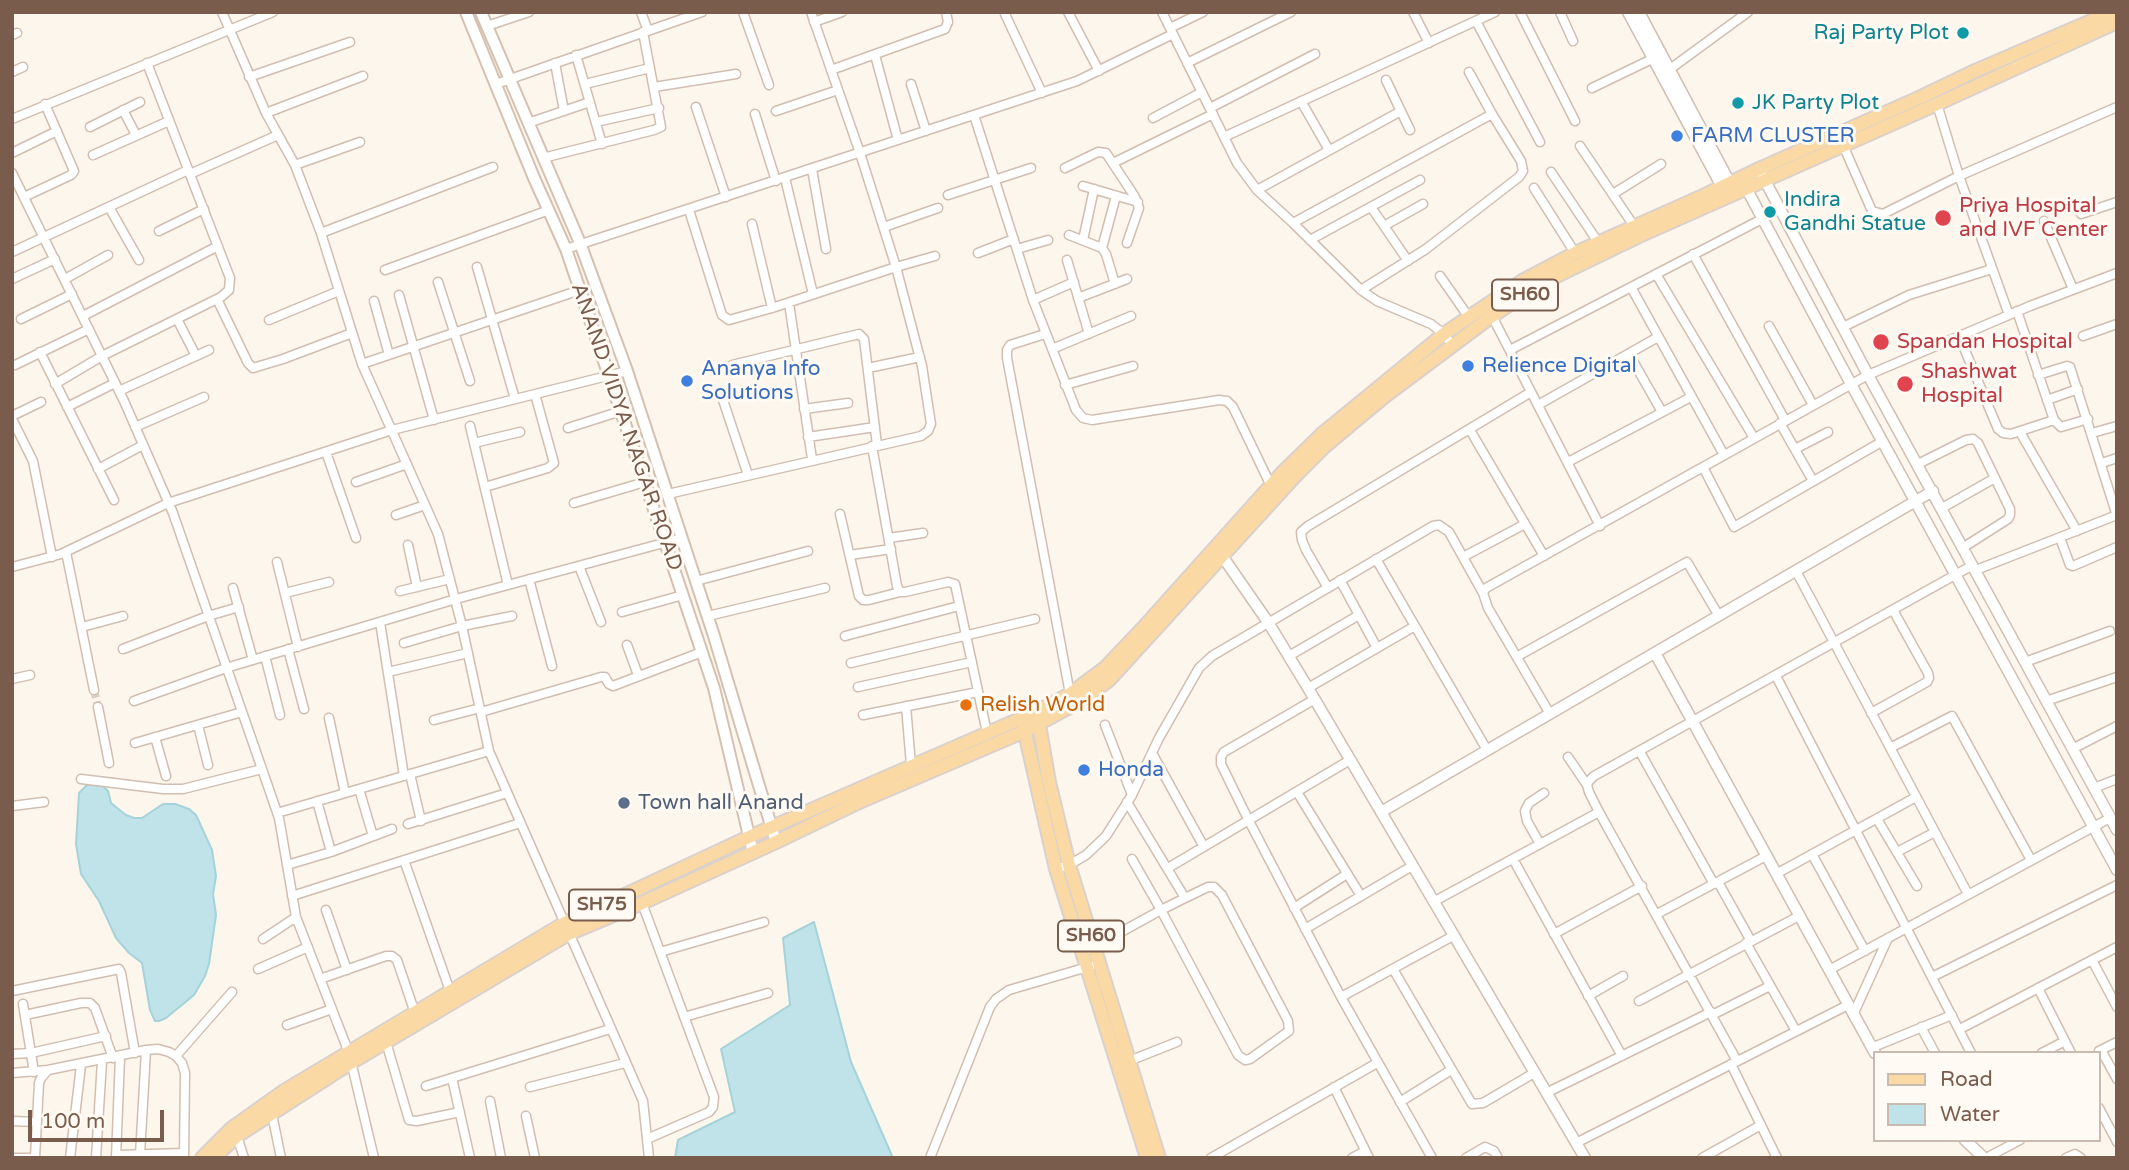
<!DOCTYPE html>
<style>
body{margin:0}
#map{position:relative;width:2129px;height:1170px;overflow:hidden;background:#fdf6ec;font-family:"Varela Round",sans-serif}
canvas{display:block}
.frame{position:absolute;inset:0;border:14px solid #7a5c4d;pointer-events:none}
.legend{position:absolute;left:1873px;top:1051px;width:228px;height:91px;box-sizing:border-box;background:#fffaf3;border:2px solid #cabbb1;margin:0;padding:9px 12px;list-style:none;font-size:21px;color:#7a5c4d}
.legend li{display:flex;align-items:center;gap:14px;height:35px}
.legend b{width:35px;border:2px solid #cabbb1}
.scale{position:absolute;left:28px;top:1110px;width:136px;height:32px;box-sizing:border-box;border:4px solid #7a5c4d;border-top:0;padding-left:9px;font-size:21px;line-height:24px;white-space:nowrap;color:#7a5c4d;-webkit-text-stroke:5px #fffaf3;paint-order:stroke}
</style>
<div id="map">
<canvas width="2129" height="1170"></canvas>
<div class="frame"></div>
<ul class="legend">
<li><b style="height:9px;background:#fbd9a5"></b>Road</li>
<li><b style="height:19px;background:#bfe3e8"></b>Water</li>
</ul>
<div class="scale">100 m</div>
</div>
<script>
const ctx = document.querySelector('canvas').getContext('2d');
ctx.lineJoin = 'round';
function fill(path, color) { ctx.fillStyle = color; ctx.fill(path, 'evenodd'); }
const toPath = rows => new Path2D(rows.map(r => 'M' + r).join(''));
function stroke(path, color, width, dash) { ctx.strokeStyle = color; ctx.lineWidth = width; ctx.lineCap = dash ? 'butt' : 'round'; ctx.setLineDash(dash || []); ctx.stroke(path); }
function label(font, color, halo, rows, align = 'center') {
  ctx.font = font + ' "Varela Round",sans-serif'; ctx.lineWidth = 6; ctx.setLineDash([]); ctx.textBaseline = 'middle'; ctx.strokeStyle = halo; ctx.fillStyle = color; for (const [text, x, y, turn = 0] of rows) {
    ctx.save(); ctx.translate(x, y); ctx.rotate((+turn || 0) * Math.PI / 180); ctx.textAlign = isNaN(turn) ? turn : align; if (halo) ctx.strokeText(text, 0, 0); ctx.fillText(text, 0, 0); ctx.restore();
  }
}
const water = toPath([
 [95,783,103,786,108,791,111,803,126,815,134,818,142,818,163,804,175,804,189,809,196,815,212,850,216,876,213,894,216,915,209,964,205,976,194,995,166,1018,159,1021,155,1021,150,1010,142,963,129,953,116,938,99,901,81,874,76,844,79,793,87,785,95,783],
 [814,922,851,1062,893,1158,675,1158,678,1140,735,1112,721,1049,790,1005,783,938,814,922]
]);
const minorTunnel = toPath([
 [94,690,98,707]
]);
const minor = toPath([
 [222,12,266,113,295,165,321,233,362,364,438,534,462,626,489,751,643,1101,649,1158],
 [641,12,648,31],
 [743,12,769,85],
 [1068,12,1099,71],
 [1162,12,1237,163,1257,190,1293,223,1361,290,1377,301,1431,324,1444,334,1453,346],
 [1413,12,1429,43],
 [1520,12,1575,121],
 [1560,12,1573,41],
 [1005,14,1042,93],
 [1476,21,1540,142],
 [814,22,842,12],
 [487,26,529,12],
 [1170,28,1203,12],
 [12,35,17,33],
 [576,55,602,144],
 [875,55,898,140],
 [555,63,564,111],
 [1187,63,1291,12],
 [831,70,945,29,948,22,946,12],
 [12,72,23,67],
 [1666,72,1748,12],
 [249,77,350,42],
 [1386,80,1410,130],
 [496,84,702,12],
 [585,84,650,68],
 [911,84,926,131],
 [654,87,736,74],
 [1592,88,1652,59],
 [1301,101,1329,150],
 [1937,104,1959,176,2009,315],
 [696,107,726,197],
 [1210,108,1315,54],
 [123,110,136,135],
 [776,111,838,90],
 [266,113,363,76],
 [755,114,776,181],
 [974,115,1033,300,1076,410,1083,418,1092,420,1219,400,1227,401,1233,407,1272,488],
 [1153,118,1202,92],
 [12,119,273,12],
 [596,122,659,108],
 [528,123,590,102],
 [90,127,140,102],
 [1224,137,1495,12],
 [1843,145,1872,211,1883,214,1959,176,2117,107],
 [1580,146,1634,226],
 [12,153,57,131],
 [93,155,169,121],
 [543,158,654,130,661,127,643,32],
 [1113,163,1213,114],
 [295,165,360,142],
 [1065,168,1098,152,1106,153,1135,197,1139,208,1127,243],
 [812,169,826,249],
 [1551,172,1598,242],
 [12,173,124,401,173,513,279,818,296,917,349,1053,374,1158],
 [190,174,278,135],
 [785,178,813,294],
 [1083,186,1138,202],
 [1534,188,1575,253],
 [1257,190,1401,111],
 [1613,194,1661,164],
 [948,195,1031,168],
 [24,197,71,175,74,171,45,104],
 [109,207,139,260],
 [1371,207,1408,261],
 [689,210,722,315,729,320,772,308,896,267,935,256],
 [2081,214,2117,202],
 [2044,221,2073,289],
 [1293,223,1492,114],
 [752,224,772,308],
 [1384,226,1423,204],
 [884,227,938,208],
 [159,231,204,209],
 [321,233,493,167],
 [1069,235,1102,248,1106,254,1115,284],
 [1083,240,1094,189],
 [1310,240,1420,180],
 [1102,248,1116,196],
 [566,249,1077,81,1173,34],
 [1017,249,1048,240],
 [12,252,188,170],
 [978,253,1014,239],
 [1693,254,1785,420],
 [1067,260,1089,334],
 [477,267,515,399],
 [385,270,549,210],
 [1656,274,1754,438],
 [1440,276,1468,316],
 [12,279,55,259],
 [65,279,108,255],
 [438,282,470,381],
 [1631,287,1724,455],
 [1361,290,1426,249,1519,177,1523,171,1521,161,1492,114,1469,72],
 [399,295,434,420],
 [1078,298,1127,279],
 [217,299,248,363,253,368,283,359,352,333],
 [1033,300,1074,282],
 [374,301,389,355],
 [789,303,812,459],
 [2017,311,2054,420,2061,427,2088,419],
 [83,316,218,246],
 [1492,316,1600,526],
 [21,319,72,294],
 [177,319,196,356],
 [269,320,339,291],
 [1769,326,1813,405],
 [1843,327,1909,295,1992,269],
 [1045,334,1010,345,1007,350,1007,358,1070,694],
 [1959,336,1998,429,2003,433,2011,434,2054,420],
 [2083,336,2117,324],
 [1052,349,1131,316],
 [1510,350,1764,218],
 [40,352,114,500],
 [1629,354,1662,412],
 [362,364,580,290],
 [15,365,89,329],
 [732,365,859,334,864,339,877,445],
 [868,368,920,357],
 [2038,375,2067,366,2070,367,2117,516],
 [55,384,102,356,221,297,229,290,230,278,147,63],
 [1065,385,1133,366],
 [119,391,209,350],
 [722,397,748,475],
 [2047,400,2078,389],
 [1538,405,1658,337],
 [67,407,115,383],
 [804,409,848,403],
 [12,416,41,402],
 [12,419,33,461,52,557],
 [1780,423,1813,481],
 [470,426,508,585],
 [135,427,204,397],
 [568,428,621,411],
 [1470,430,1544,556],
 [2020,432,2077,531],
 [2092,433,2117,426],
 [808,437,875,427],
 [474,443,520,432],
 [872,446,897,586,900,592,905,592,948,582,955,584,987,733],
 [1795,449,1828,432],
 [326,452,356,538],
 [1568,462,1691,397],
 [2102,463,2117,458],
 [1918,464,1966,440,1973,439,1978,443,2010,509,2010,515,2008,519,1964,547],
 [1703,467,1734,527,1883,441],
 [98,469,143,445],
 [356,482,407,464],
 [485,487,548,468,554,463,535,394],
 [668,494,921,436,928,431,931,424,922,366,896,267,860,153,811,12],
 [574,503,645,482],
 [1942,508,1995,478],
 [840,514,859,596,863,600,869,600,900,592],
 [396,515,425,505],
 [889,538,923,533],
 [2060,538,2070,565,2073,566,2117,547],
 [408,545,417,587],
 [66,552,94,690],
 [850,555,891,549],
 [1463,557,1525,524],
 [1376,559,1487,750],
 [277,562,298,647],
 [579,566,601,622],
 [12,567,61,554,168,503,392,430,627,371],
 [1976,570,2117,515],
 [1796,571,1968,894],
 [529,579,552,666],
 [1340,580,1377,648],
 [696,581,808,551],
 [233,588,253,660],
 [1328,588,1306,550,1302,540,1301,532,1308,526,1531,392],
 [400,591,450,579],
 [285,593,329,582],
 [622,612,683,595],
 [708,616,825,588],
 [380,622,404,776],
 [82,627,123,616],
 [845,636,959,606],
 [404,643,462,626,512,616],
 [627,645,638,675],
 [123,649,208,616,239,607],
 [288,649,304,709],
 [265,656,280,715],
 [1289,656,1359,615],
 [1518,656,1687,562,1719,616],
 [2025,662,2110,631],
 [851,663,1035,619],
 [388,672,468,653],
 [1776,676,1971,1053],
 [12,679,30,675],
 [858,687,972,662],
 [1308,688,1415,626],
 [1315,699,1224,752,1221,757,1221,764,1249,821,1341,997,1432,1158],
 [134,701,226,668,456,599,682,538],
 [2046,701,2117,677],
 [906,706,911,765],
 [98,707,109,763],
 [481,712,601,677,605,677,609,684,613,686,702,652],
 [1871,713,1927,682,1929,678,1928,673,1893,610],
 [1550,714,1488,608,1483,593,1486,588,1868,375,2030,306,2117,273],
 [863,715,978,692],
 [329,718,345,793],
 [434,720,480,708],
 [198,725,208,765],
 [1105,725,1132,795],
 [155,737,166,776],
 [135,743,242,712],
 [1890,748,1952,716,2031,860],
 [2072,749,2117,726],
 [1640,752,1714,884],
 [1152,753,1204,847],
 [1568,757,1587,785],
 [410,774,421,821],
 [81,779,163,789,183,789,262,769],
 [2094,788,2117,779],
 [359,789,373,836],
 [1297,792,1361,896],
 [317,801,331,852],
 [1127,802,1185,898],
 [12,806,44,802],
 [277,813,489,751],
 [1877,819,1917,886],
 [408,824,507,793],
 [1540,844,1527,821,1525,811,1529,803,1544,793],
 [1897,852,1935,832],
 [1812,854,1865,951],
 [1513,859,1622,1056],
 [404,860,450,991],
 [287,865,331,852,392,829],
 [1168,868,1350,760],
 [1056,869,1069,865,1086,855,1106,836,1132,795,1159,738,1199,668,1212,656,1433,526,1439,525,1449,532,1483,593],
 [1776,874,1916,797],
 [1718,882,1751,941],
 [292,896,520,823],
 [1433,902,1599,812],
 [642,903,714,1097,713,1107,709,1112,647,1139],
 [1294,908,1347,874],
 [326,910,347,970],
 [1657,914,1766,856],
 [1305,929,1412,866],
 [1554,934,1642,886],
 [263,939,296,917],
 [1746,943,1796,1031],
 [660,952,764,922],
 [1081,952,1094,947,1161,910,1185,898,1208,887,1214,887,1222,895,1288,1021,1289,1031,1250,1059,1245,1060,1238,1055,1161,910,1132,859],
 [2092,960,2117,1007],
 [258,969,308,947],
 [1393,969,1472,1104,1483,1103,1534,1073],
 [1829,970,2110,818],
 [1932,977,2117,885],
 [320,979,386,956,392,956,397,960,415,1013],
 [2038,988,2071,1053],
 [12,991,119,969,121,973,135,1053],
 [1588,996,1623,976],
 [1341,997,1453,936],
 [1639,1001,1799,916],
 [23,1004,34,1072],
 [25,1015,81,1003,90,1003,95,1008,113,1058],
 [1712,1015,1770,986],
 [1853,1015,1888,938],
 [684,1017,768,993],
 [287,1025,332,1009],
 [1921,1027,1935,1053],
 [1960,1029,2117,947],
 [386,1042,409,1120,417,1121,460,1112],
 [1871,1048,1952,1015],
 [2101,1050,2117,1079],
 [2099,1051,2117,1042],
 [2042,1053,2065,1041],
 [12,1054,31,1053,106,1036],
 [176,1056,232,992],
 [1129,1061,1177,1042],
 [1737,1061,1599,812,1589,792,1587,785,1589,781,1594,776,1973,565],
 [1731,1064,1777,1158],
 [12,1073,48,1070,146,1050,158,1049,169,1052,176,1056,182,1063,185,1073,184,1158],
 [452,1078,470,1158],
 [426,1086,610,1029],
 [530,1087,625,1063],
 [1334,1087,1369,1158],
 [1546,1093,1711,1012],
 [490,1101,501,1158],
 [1400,1102,1451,1070],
 [2099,1108,2117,1142],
 [272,1114,281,1158],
 [526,1116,535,1158],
 [12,1121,37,1122],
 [237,1136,244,1158],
 [1576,1143,1848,1005],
 [116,1155,184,1153],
 [140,1155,146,1050],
 [14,1158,29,1158],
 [35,1158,39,1083,41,1078,48,1070],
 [70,1158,81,1065],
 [96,1158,102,1061],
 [116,1158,120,1057],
 [930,1158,990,1007,996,999,1009,990,1091,966],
 [1211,1158,1377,1063],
 [1352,1158,1365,1151],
 [1466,1158,1485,1147,1494,1151,1498,1158],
 [1702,1158,1761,1125],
 [1986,1158,2020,1140],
 [2066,1158,2075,1154,2081,1158]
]);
const tertiary = toPath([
 [1628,12,1722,187],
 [1639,12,1730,183],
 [1762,175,1868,375,2117,830],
 [1744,184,1851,384,2117,870],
 [1218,550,1268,622,1308,688,1585,1158],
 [1655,653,1875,1053],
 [1381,812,1933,491],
 [1965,1140,1984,1158]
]);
const secondary = toPath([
 [466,12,534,178,566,249,580,290,714,688,753,853],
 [481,12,580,243,627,371,714,636,776,842]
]);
const primary = toPath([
 [1038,719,1049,782,1069,865,1159,1158],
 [1023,724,1056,869,1147,1158],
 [219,1153,237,1136,352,1062,568,934,642,903,776,842,857,803,1025,731,1079,702,1109,680,1296,475,1325,446,1385,396,1492,316,1546,281,1639,236,1937,104,2117,22],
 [202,1158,232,1128,284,1091,563,924,749,837,1036,712,1070,694,1105,668,1143,628,1282,473,1322,434,1444,334,1524,280,1575,253,1703,196,1759,169,1921,97,1975,71,2112,12]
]);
const markers = [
 [1963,33,7,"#0f9aa8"],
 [1738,103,7,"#0f9aa8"],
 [1677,136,7,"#3f7fe0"],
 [1770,212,7,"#0f9aa8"],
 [1943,218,9,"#e0444e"],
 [1881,342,9,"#e0444e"],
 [1468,366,7,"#3f7fe0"],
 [687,381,7,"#3f7fe0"],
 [1905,384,9,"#e0444e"],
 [966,705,7,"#e8710a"],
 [1084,770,7,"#3f7fe0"],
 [624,803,7,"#5c6f8a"]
];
const shields = [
 [1525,295,66],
 [602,905,66],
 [1091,936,66]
];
const shieldNames = [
 ["SH60",1525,295],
 ["SH75",602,905],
 ["SH60",1091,936]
];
const cultureNames = [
 ["Raj Party Plot",1949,33,"right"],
 ["JK Party Plot",1752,103],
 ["Indira",1784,200],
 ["Gandhi Statue",1784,224]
];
const shopNames = [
 ["FARM CLUSTER",1691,136],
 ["Relience Digital",1482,366],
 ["Ananya Info",701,369],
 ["Solutions",701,393],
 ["Honda",1098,770]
];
const healthNames = [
 ["Priya Hospital",1959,206],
 ["and IVF Center",1959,230],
 ["Spandan Hospital",1897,342],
 ["Shashwat",1921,372],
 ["Hospital",1921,396]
];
const streetNames = [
 ["ANAND VIDYA NAGAR ROAD",626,427,71]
];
const foodNames = [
 ["Relish World",980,705]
];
const serviceNames = [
 ["Town hall Anand",638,803]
];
fill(water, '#bfe3e8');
stroke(water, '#a5d3da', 2);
stroke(minorTunnel, '#dcd0c4', 8, [8, 4]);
stroke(minor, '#d1beb0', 11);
stroke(tertiary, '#d1beb0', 13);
stroke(secondary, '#d6c0b0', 14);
stroke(primary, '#dad1cd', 16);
stroke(minor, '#fff', 8);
stroke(tertiary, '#fff', 10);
stroke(secondary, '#fff', 10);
stroke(primary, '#fbd9a5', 12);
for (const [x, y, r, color] of markers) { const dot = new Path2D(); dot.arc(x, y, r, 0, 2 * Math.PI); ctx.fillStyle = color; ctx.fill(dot); stroke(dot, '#fffaf3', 2.5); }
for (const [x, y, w] of shields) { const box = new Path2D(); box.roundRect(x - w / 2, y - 15.5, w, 31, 5); ctx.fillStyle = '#fffaf3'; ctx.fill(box); stroke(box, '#7a5c4d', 2); }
label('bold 19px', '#7a5c4d', null, shieldNames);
label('21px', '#0d838f', '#fffaf3', cultureNames, 'left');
label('21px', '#366cbe', '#fffaf3', shopNames, 'left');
label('21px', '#be3a42', '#fffaf3', healthNames, 'left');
label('21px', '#7a5c4d', '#fffaf3', streetNames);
label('21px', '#c56008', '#fffaf3', foodNames, 'left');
label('21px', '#4e5e75', '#fffaf3', serviceNames, 'left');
</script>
